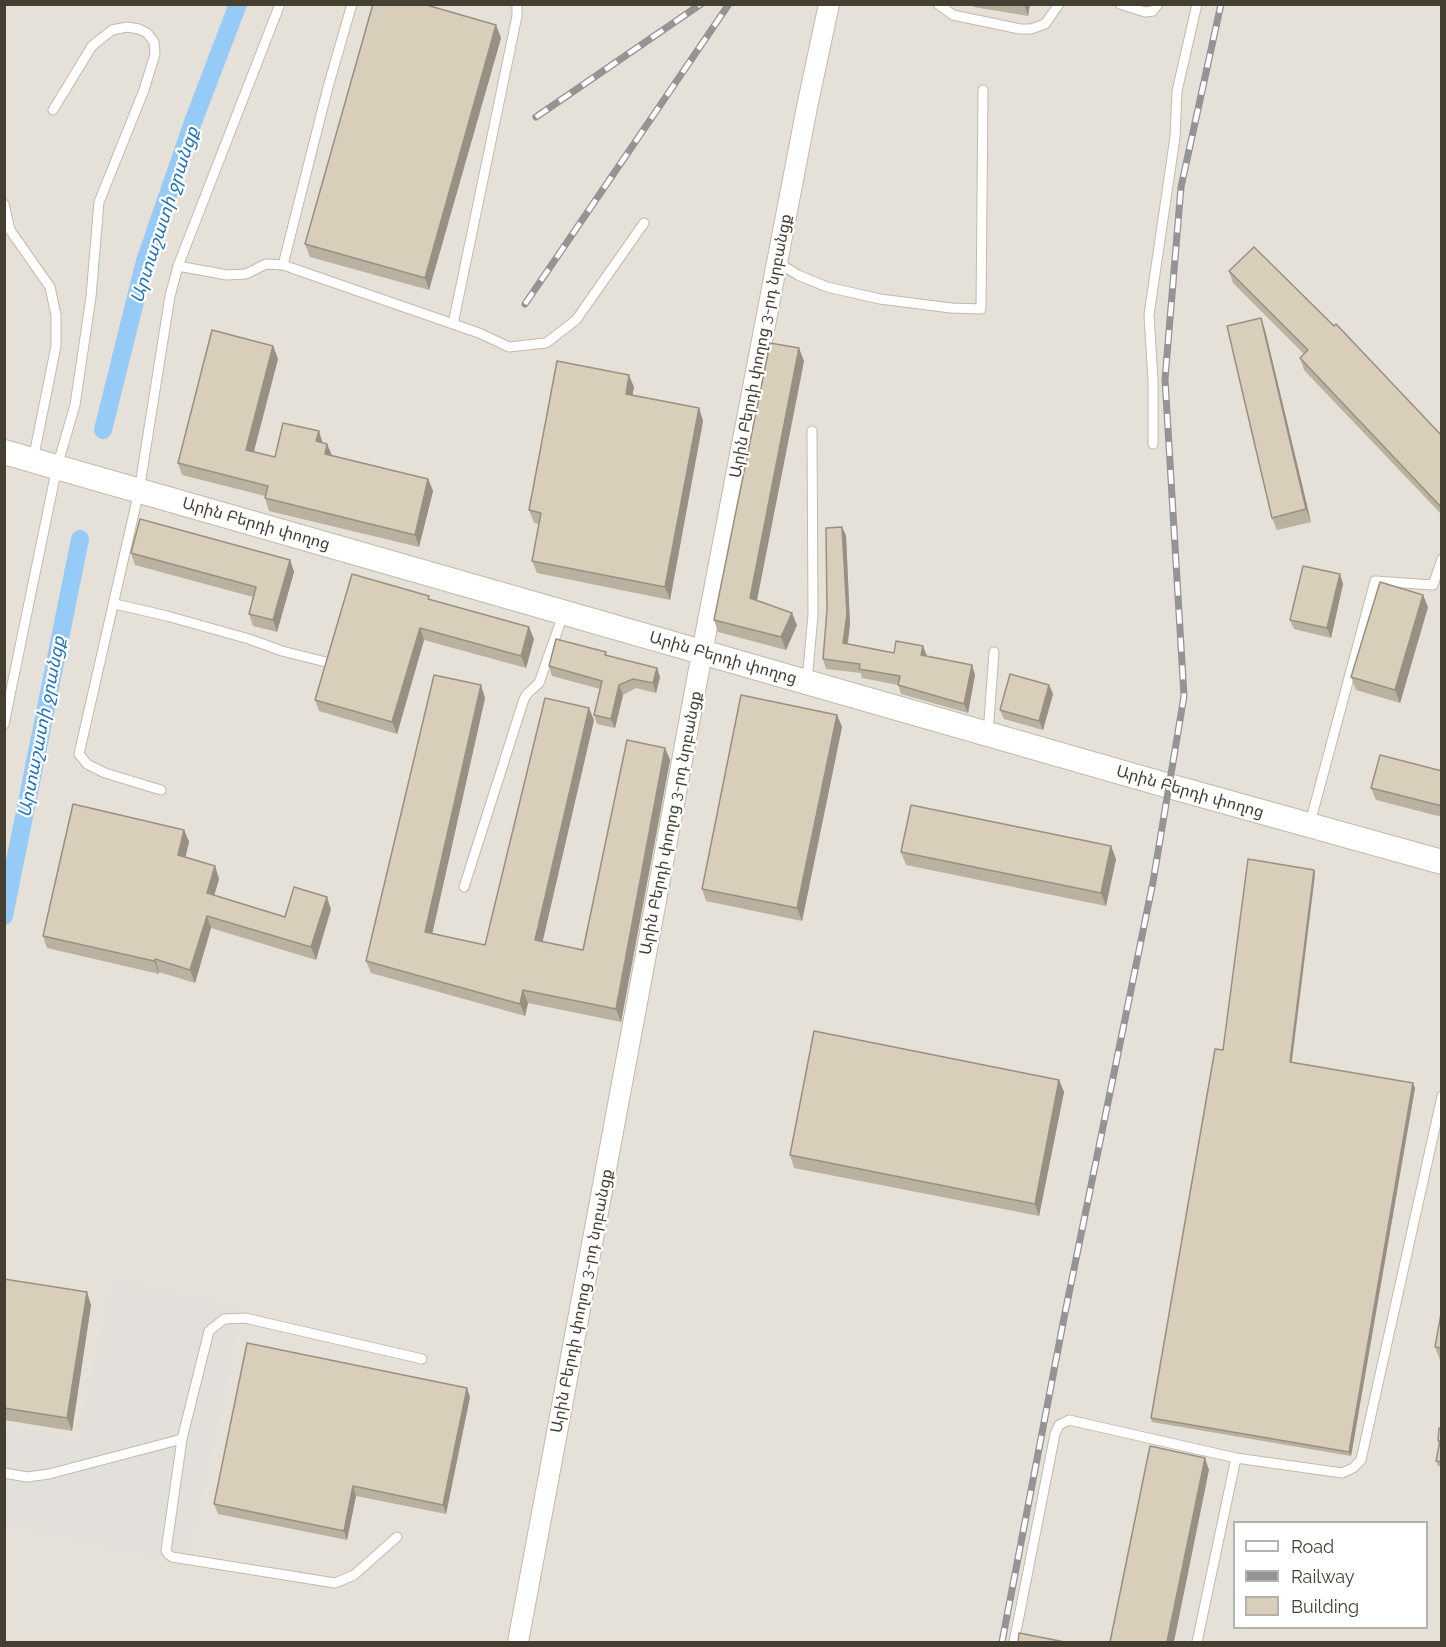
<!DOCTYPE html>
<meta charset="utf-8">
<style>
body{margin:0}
#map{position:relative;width:1446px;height:1647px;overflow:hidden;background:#f3efe2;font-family:Raleway,sans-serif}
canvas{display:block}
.frame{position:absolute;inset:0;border:6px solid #453f32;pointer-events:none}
.legend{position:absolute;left:1233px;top:1521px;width:195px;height:108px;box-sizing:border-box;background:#fff;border:2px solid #b5b2ad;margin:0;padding:8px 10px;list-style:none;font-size:18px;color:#453f32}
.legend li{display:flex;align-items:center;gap:12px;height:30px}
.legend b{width:30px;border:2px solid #b5b2ad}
</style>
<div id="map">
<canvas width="1446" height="1647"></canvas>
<div class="frame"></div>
<ul class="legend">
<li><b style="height:8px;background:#fff"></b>Road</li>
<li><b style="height:8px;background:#949494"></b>Railway</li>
<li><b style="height:16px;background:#d9ceba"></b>Building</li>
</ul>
</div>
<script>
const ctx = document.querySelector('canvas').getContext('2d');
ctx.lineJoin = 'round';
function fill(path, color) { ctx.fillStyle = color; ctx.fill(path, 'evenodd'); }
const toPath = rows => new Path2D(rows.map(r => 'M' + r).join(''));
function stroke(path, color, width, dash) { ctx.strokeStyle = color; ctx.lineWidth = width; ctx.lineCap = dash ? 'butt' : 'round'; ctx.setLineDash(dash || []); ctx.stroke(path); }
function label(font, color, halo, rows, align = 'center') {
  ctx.font = font + ' Raleway,"Noto Sans Armenian",sans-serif'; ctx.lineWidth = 4.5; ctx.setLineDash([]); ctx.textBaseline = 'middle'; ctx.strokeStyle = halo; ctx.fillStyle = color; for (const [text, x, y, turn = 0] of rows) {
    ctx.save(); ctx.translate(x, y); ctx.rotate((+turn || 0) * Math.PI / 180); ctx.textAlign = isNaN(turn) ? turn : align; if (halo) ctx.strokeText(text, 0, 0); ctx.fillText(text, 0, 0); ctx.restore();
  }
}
const industrial = toPath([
 [5,5,1441,5,1441,1642,5,1642],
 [1234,1522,1426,1522,1426,1628,1234,1628]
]);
const parking = toPath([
 [113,1279,242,1306,187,1564,5,1526,4,1427,78,1439]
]);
const canal = toPath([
 [103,430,145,261,193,122,238,4],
 [4,916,80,539]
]);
const service = toPath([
 [938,4,953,15,1020,29,1031,29,1045,24,1059,4],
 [1120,4,1145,12,1153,11,1158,4],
 [4,204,10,230,50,287,56,315,56,346,33,460],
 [777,262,798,275,827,287,880,299,951,308,981,309,983,90],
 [283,265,328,87,352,4],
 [178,266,227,275,246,274,266,264,283,265,479,333,509,347,546,343,576,320,644,223],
 [453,324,517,16,517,4],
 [1153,444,1153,380,1149,315,1175,137,1177,91,1197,4],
 [115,604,167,616,249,639,282,651,326,662],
 [807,681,813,615,812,431],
 [4,724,57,467,75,405,91,297,99,202,144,90,155,54,154,42,147,33,139,29,127,27,112,30,92,46,53,110],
 [988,734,994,652],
 [161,790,105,773,87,764,79,754,139,491,170,296,178,266,280,4],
 [1310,823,1375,581,1433,585,1442,559],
 [464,887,524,699,527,694,539,683,564,612],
 [182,1439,166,1551,168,1554,172,1557,335,1583,354,1575,397,1537],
 [4,1473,27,1477,49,1474,182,1439,209,1331,224,1319,245,1318,422,1359],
 [1014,1642,1055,1434,1059,1425,1069,1420,1236,1458,1342,1473,1353,1468,1361,1460,1442,1096],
 [1197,1642,1236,1458]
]);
const minor = toPath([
 [518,1642,708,621,807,107,829,4]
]);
const tertiary = toPath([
 [4,452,1169,786,1442,862]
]);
const rail = toPath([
 [536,117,701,4],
 [525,304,729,4],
 [1002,1642,1064,1318,1153,882,1184,696,1165,379,1181,187,1221,4]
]);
const wall = toPath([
 [973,4,1030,4,1028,16,974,7],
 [496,25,501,38,429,290,310,257,305,244],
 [1229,271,1442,436,1442,515,1304,370,1300,358,1304,354,1233,283],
 [1265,330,1311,522,1277,530,1272,518],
 [273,346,278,359,253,452,275,457,323,443,327,444,332,455,428,479,433,491,419,547,269,511,265,498,265,496,182,475,178,463],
 [804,361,757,600,797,625,786,650,718,632,714,620],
 [634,387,632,396,699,408,703,421,670,600,537,573,532,561,539,524,534,523,529,510],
 [842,527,846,536,850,624,848,644,894,653,927,656,972,665,975,675,968,713,901,694,898,685,862,678,861,673,826,669,823,659],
 [131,553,290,560,294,572,277,632,253,626,249,614,253,597,135,565],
 [1343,584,1331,638,1294,629,1290,620],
 [1423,595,1428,607,1400,703,1356,690,1351,677],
 [430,600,534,639,526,668,424,640,397,734,319,711,315,700],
 [606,652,607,656,657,668,660,677,656,693,636,688,623,695,615,728,597,724,594,715,600,689,552,676,549,666],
 [1049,685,1053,694,1043,730,1004,719,1000,710],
 [485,698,432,933,485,945,594,720,542,942,583,950,665,748,670,760,621,1022,528,1003,525,1016,371,973,366,961],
 [837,715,842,727,802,921,706,901,702,889],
 [1442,771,1442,817,1376,800,1371,788],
 [184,830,189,842,185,858,215,866,219,879,214,896,285,917,331,909,316,960,211,928,195,983,159,972,159,974,47,948,43,936],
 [1111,846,1116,859,1106,906,906,865,901,852],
 [1315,874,1292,1062,1415,1088,1351,1456,1152,1422,1151,1418,1223,1050],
 [1059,1080,1064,1092,1039,1216,794,1168,790,1155],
 [4,1279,91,1305,72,1431,4,1420],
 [1435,1347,1442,1348,1442,1360,1440,1360],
 [467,1388,470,1397,446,1514,356,1496,347,1540,218,1514,214,1504],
 [1442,1428,1442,1467,1438,1466,1436,1461,1439,1445,1438,1441]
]);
const shadedWall = toPath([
 [1024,4,1030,4,1028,16],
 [496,25,501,38,429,290,425,278],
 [1261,318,1265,330,1311,522,1306,509],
 [273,346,278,359,251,463,246,450],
 [799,348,804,361,755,610,750,598],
 [629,375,634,387,630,407,626,394],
 [699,408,703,421,670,600,665,587],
 [319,431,323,444,316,441],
 [327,444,332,456,325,454],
 [428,479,433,491,419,547,415,535],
 [842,527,846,536,850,624,846,653,843,643],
 [290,560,294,572,277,632,273,620],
 [1340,574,1343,584,1331,638,1327,628],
 [1423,595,1428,607,1400,703,1395,690],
 [792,613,797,625,786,650,781,637],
 [529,627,534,639,526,668,521,656],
 [420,628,424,640,397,734,392,722],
 [923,646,927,656,925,665,921,655],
 [972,665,975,675,968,713,964,704],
 [657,668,660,677,656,693,653,683],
 [481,685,485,698,430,944,425,932],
 [619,685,623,695,615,728,611,719],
 [1049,685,1053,694,1043,730,1039,721],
 [589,708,594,720,540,953,535,940],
 [837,715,842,727,802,921,797,908],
 [665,748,670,760,621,1022,616,1009],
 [184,830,189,842,183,868,178,855],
 [1111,846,1116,859,1106,906,1101,893],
 [215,866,219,879,211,906,207,893],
 [1314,870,1315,874,1291,1066,1290,1062],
 [327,897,331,909,316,960,311,947],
 [207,916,211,928,195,983,190,970],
 [155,959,159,972,159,974,154,961],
 [523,990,528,1003,525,1016,520,1004],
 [1059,1080,1064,1092,1039,1216,1035,1204],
 [1413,1083,1415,1088,1351,1456,1349,1452],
 [87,1292,91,1305,72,1431,67,1418],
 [467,1388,470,1397,446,1514,443,1505],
 [1205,1458,1209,1470,1174,1642,1167,1642],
 [353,1486,356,1496,347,1540,344,1531]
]);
const building = toPath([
 [373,4,423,4,496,25,425,278,305,244,373,4],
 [1254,247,1334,326,1336,324,1442,436,1442,508,1300,358,1308,350,1229,271,1254,247],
 [1261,318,1306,509,1272,518,1227,326,1261,318],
 [212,330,273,346,246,450,275,457,283,423,319,431,316,441,327,444,325,454,428,479,415,535,265,498,268,486,178,463,212,330],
 [770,343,799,348,750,598,792,613,781,637,714,620,770,343],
 [557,361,629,375,626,394,699,408,665,587,532,561,541,513,529,510,557,361],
 [140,519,290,560,273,620,249,614,256,587,131,553,140,519],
 [842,527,847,614,843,643,894,653,896,641,923,646,921,655,972,665,964,704,898,685,900,676,859,669,860,664,823,659,827,610,826,528,842,527],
 [1303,566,1340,574,1327,628,1290,620,1303,566],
 [352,574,429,596,428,599,529,627,521,656,420,628,392,722,315,700,352,574],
 [1380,582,1423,595,1395,690,1351,677,1380,582],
 [556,639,606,652,605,655,657,668,653,683,633,679,619,685,611,719,594,715,602,681,549,666,556,639],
 [1010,674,1049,685,1039,721,1000,710,1010,674],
 [434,675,481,685,425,932,485,945,545,698,589,708,535,940,583,950,627,740,665,748,616,1009,523,990,520,1004,366,961,434,675],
 [741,695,837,715,797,908,702,889,741,695],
 [1380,755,1442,771,1442,806,1371,788,1380,755],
 [73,804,184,830,178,855,215,866,207,893,285,917,294,887,327,897,311,947,207,916,190,970,155,959,154,961,43,936,73,804],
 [911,805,1111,846,1101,893,901,852,911,805],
 [1248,859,1314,870,1290,1062,1413,1083,1349,1452,1151,1418,1215,1049,1223,1050,1248,859],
 [814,1031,1059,1080,1035,1204,790,1155,814,1031],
 [4,1279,87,1292,67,1418,4,1408,4,1279],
 [1442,1308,1442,1348,1435,1347,1442,1308],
 [247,1343,467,1388,443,1505,353,1486,344,1531,214,1504,247,1343],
 [1439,1428,1442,1428,1442,1462,1436,1461,1440,1441,1438,1441,1439,1428],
 [1150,1446,1205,1458,1167,1642,1110,1642,1150,1446],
 [1019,1633,1065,1642,1018,1642,1019,1633]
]);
const streetNames = [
 ["Արին Բերդի փողոց 3-րդ նրբանցք",761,346,-79],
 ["Արին Բերդի փողոց",256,524,16],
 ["Արին Բերդի փողոց",723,658,16],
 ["Արին Բերդի փողոց",1190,792,16],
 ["Արին Բերդի փողոց 3-րդ նրբանցք",671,823,-79],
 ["Արին Բերդի փողոց 3-րդ նրբանցք",582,1301,-79]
];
const waterNames = [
 ["Արտաշատի ջրանցք",165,215,-72],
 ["Արտաշատի ջրանցք",42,727,-79]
];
fill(industrial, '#e5e0d8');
fill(parking, '#e3e0dc');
stroke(canal, '#97cbf7', 18);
stroke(service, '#c2bba7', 11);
stroke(minor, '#c2bba7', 22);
stroke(tertiary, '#c2bba7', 26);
stroke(service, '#fff', 9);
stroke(minor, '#fff', 20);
stroke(tertiary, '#fff', 24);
stroke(rail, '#949494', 7);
stroke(rail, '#fff', 4.5, [14]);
fill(wall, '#bbb1a0');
fill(shadedWall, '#989082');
fill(building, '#d9ceba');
stroke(building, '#989082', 1.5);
label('16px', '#453f32', '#fff', streetNames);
label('italic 18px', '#2172bb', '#fff', waterNames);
</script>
